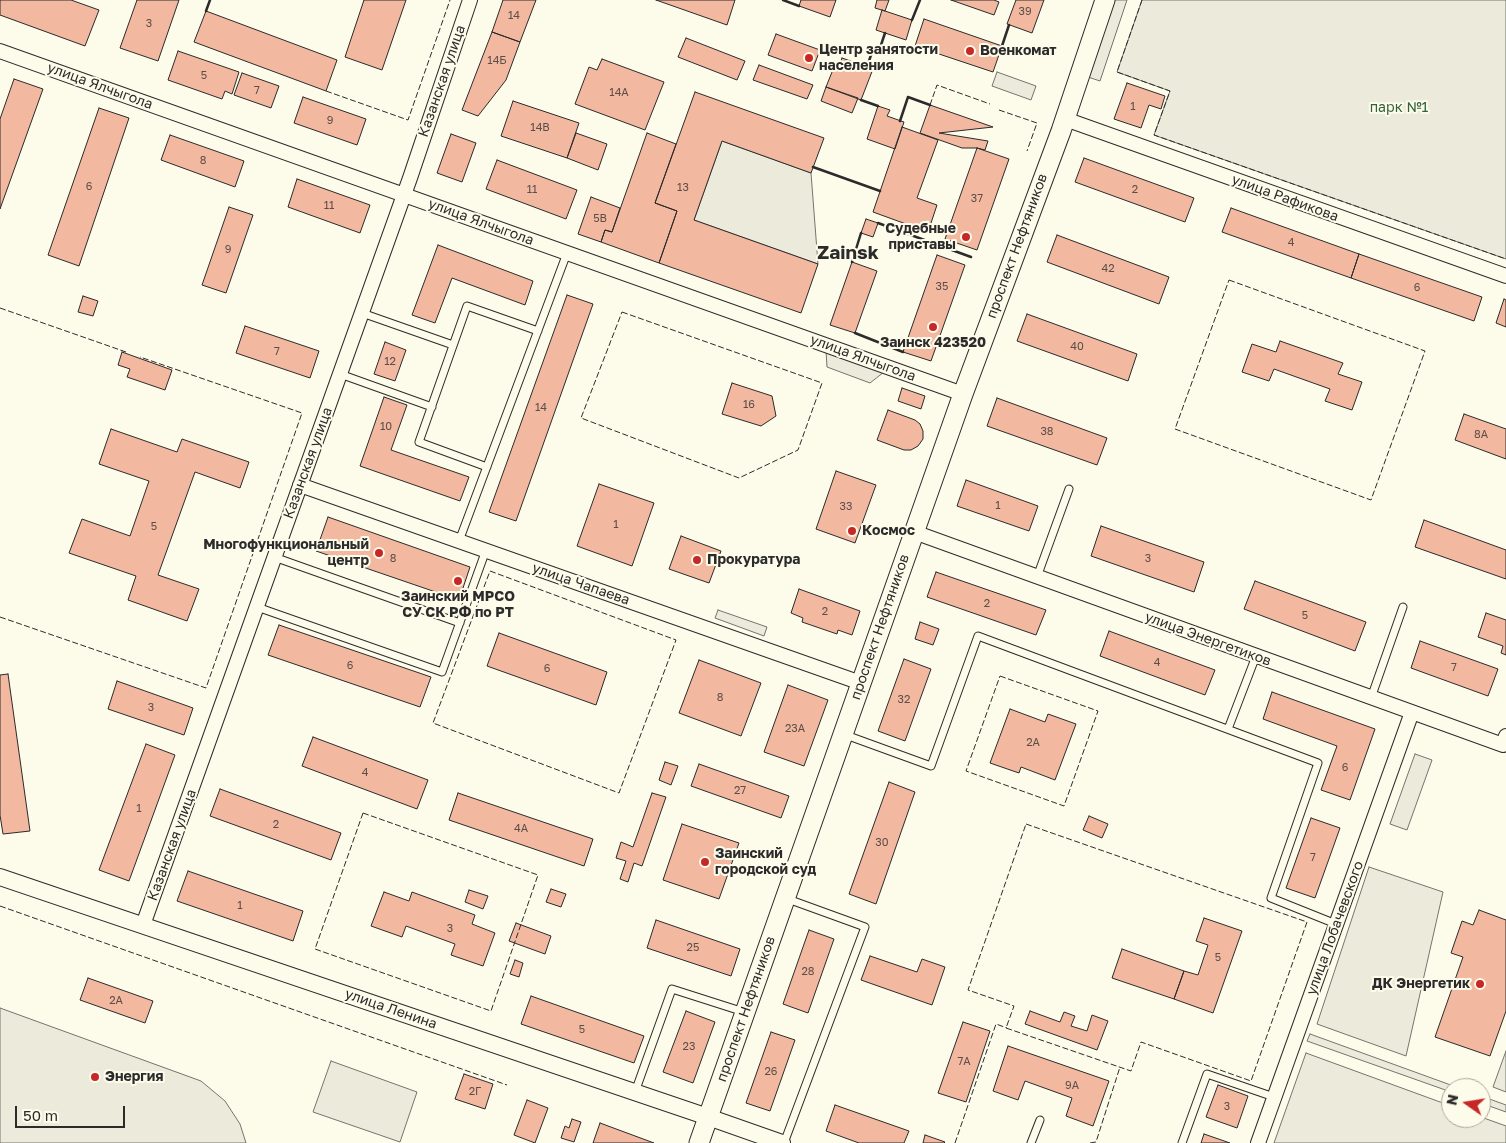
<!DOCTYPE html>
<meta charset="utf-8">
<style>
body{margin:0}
#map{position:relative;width:1506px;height:1143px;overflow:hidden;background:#fdfbea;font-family:"Golos Text",sans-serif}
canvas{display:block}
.north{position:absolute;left:1441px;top:1078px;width:50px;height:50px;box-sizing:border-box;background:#fdfbea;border:1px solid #a9a89e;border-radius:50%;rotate:283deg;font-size:14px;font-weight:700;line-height:20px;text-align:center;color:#2b2b2b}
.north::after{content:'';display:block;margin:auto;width:18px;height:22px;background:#c62828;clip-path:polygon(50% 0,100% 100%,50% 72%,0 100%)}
.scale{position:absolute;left:15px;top:1106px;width:110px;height:22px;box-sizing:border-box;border:2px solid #2b2b2b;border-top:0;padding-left:6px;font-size:15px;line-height:18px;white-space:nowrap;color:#2b2b2b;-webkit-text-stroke:4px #fdfbea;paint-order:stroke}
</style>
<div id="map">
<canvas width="1506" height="1143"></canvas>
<div class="north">N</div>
<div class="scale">50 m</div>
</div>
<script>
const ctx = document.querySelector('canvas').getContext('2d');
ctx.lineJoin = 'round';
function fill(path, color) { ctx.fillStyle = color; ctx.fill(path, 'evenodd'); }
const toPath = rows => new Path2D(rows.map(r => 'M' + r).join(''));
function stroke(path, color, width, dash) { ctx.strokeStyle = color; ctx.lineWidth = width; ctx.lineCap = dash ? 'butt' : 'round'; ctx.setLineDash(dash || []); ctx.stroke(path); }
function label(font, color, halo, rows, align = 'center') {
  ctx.font = font + ' "Golos Text",sans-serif'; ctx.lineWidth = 4; ctx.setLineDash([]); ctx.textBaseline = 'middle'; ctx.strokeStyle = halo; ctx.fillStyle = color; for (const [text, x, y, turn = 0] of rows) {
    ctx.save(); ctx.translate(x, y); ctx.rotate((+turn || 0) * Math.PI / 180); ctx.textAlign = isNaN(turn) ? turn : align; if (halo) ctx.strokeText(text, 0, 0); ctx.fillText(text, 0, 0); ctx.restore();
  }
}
const green = toPath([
 [1142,0,1506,0,1506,259,1154,135,1170,91,1117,72,1142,0],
 [1369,867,1443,892,1406,1056,1317,1024,1369,867],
 [0,1008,201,1081,225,1101,240,1124,246,1143,0,1143,0,1008],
 [1310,1034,1459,1088,1451,1088,1451,1092,1307,1041,1310,1034],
 [1506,1051,1506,1092,1493,1087,1506,1051],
 [1306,1053,1451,1106,1451,1118,1481,1118,1481,1117,1506,1126,1506,1143,1274,1143,1306,1053],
 [331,1061,417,1092,400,1142,313,1112,331,1061],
 [1481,1096,1506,1105,1506,1112,1481,1103,1481,1096]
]);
const parking = toPath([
 [1110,0,1127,0,1100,81,1085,76,1110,0],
 [997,72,1036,86,1031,100,992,86,997,72],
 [722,141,811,173,818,264,694,220,722,141],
 [826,351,884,372,870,383,827,367,826,351],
 [718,610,767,627,764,636,715,618,718,610],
 [1415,754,1432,760,1407,830,1390,824,1415,754]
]);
const building = toPath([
 [0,0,71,0,99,10,85,46,0,15,0,0],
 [137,0,179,0,158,61,120,48,137,0],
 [364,0,406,0,382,70,345,57,364,0],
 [503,0,536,0,520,42,492,32,503,0],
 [656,0,735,0,727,25,656,0],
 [801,0,836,0,830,17,799,6,801,0],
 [877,0,889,0,885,11,875,8,877,0],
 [951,0,994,0,999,2,994,15,951,0],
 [1016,0,1044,0,1032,33,1007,24,1016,0],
 [882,10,912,20,906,40,876,30,882,10],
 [206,11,337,60,326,91,194,42,206,11],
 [924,19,1002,46,993,72,915,46,924,19],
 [492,32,520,42,506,80,478,116,462,110,492,32],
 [776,34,820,50,812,71,768,55,776,34],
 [686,38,745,61,737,80,678,57,686,38],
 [178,51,239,72,232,94,225,91,222,99,168,80,178,51],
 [842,58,873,69,861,100,826,87,834,67,838,69,842,58],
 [602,59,664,82,645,130,575,104,589,67,597,70,602,59],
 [759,65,813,85,807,99,753,80,759,65],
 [242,73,279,86,271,108,234,95,242,73],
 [14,79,43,89,0,209,0,119,14,79],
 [1127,83,1165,96,1161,109,1149,105,1141,128,1114,119,1127,83],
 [826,87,858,98,852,113,821,101,826,87],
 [695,92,824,138,811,173,722,141,694,220,818,264,801,313,659,263,677,211,655,203,695,92],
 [303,97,366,119,357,145,294,123,303,97],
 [513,101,579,123,567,158,501,136,513,101],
 [930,105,993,127,939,133,988,141,985,150,977,148,962,148,920,133,930,105],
 [878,106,890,110,887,116,904,122,895,149,867,139,878,106],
 [99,108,129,118,79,266,48,255,99,108],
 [902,127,938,140,917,198,937,205,928,232,873,212,902,127],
 [576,133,607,144,598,170,567,158,576,133],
 [647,133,676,144,655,203,677,211,659,263,601,242,605,230,612,232,647,133],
 [451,134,476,143,462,182,437,173,451,134],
 [170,135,244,161,235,187,161,160,170,135],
 [977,148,1009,159,977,250,945,239,977,148],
 [1084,158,1194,198,1185,222,1075,182,1084,158],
 [497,160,577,190,566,219,486,189,497,160],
 [297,179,370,205,360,233,288,207,297,179],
 [591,197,620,208,612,232,605,230,601,242,578,234,591,197],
 [229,207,253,215,226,293,202,285,229,207],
 [1231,208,1359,254,1351,278,1222,232,1231,208],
 [866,219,878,223,873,237,861,233,866,219],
 [1057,235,1169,277,1159,304,1047,262,1057,235],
 [438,245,533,281,525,305,452,278,435,323,412,315,438,245],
 [1359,254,1482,297,1474,321,1351,278,1359,254],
 [937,255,965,265,931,361,903,352,937,255],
 [852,262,877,271,855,333,830,325,852,262],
 [567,295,593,304,516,521,489,512,567,295],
 [83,296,98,301,93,316,78,312,83,296],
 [1504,299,1506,300,1506,327,1496,323,1504,299],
 [1027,314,1137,354,1128,381,1017,341,1027,314],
 [245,326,319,351,310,378,236,353,245,326],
 [1280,341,1343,363,1338,374,1362,382,1352,410,1325,401,1330,389,1274,369,1269,381,1242,372,1252,344,1276,352,1280,341],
 [385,342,406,350,395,381,374,374,385,342],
 [122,352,172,370,165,390,127,377,130,369,118,365,122,352],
 [732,383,772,396,776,416,761,426,722,414,732,383],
 [902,388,925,396,921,409,898,401,902,388],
 [384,397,407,405,391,450,469,477,460,501,360,466,384,397],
 [997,398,1107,438,1097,465,987,426,997,398],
 [888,410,915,420,920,424,923,431,923,439,918,446,911,450,904,450,877,440,888,410],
 [1464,414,1506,429,1506,459,1455,440,1464,414],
 [111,429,177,452,182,439,249,462,240,488,195,472,158,575,199,589,187,621,128,600,136,576,69,553,82,519,130,536,149,481,99,464,111,429],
 [836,471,876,485,855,543,816,529,836,471],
 [966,480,1038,506,1029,531,957,506,966,480],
 [599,484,654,503,632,566,577,546,599,484],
 [328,517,470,567,459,600,316,551,328,517],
 [1424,520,1506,550,1506,579,1415,547,1424,520],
 [1101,526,1204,562,1194,592,1091,556,1101,526],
 [681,536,721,551,709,583,669,569,681,536],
 [936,572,1046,610,1036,635,927,597,936,572],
 [1255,581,1366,622,1355,651,1244,609,1255,581],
 [799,589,860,611,852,635,838,630,837,634,802,622,803,618,791,613,799,589],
 [1486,613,1506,620,1506,655,1501,653,1503,646,1478,637,1486,613],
 [920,622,939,629,933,645,915,639,920,622],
 [279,625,431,677,420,707,268,655,279,625],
 [1109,631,1215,670,1205,695,1100,656,1109,631],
 [499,633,607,672,596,705,487,666,499,633],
 [1420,641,1498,669,1488,696,1411,668,1420,641],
 [904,659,931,669,905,741,878,731,904,659],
 [699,660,761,683,741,736,679,713,699,660],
 [8,674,30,831,3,834,0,815,0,675,8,674],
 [117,681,193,708,184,735,108,709,117,681],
 [788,685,828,700,804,766,764,752,788,685],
 [1272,692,1375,729,1350,800,1321,790,1337,746,1263,719,1272,692],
 [1010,709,1045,722,1048,714,1076,724,1055,780,1021,767,1019,773,990,763,1010,709],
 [313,737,428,780,417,809,302,766,313,737],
 [146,744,175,755,129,881,99,870,146,744],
 [665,762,678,766,671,785,659,780,665,762],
 [699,764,789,796,781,818,691,786,699,764],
 [889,782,915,792,876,904,849,894,889,782],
 [220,789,341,833,331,860,210,816,220,789],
 [458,793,593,839,584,866,449,820,458,793],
 [652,793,666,797,642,866,634,863,628,882,620,879,626,861,616,858,621,842,633,847,652,793],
 [1089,816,1108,824,1102,838,1083,830,1089,816],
 [1311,818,1340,828,1315,898,1286,888,1311,818],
 [682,824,739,843,719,899,663,880,682,824],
 [188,871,303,911,293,941,177,901,188,871],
 [551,889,566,894,561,907,546,902,551,889],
 [469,890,488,896,483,909,465,902,469,890],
 [384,892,409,901,412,892,475,915,472,924,495,933,483,966,451,955,455,944,406,926,402,937,371,926,384,892],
 [1479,910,1506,920,1506,1011,1490,1056,1435,1037,1463,957,1451,953,1462,921,1473,925,1479,910],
 [1204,918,1242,931,1213,1013,1174,999,1184,971,1198,975,1208,945,1196,941,1204,918],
 [656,920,740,949,731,976,647,948,656,920],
 [516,923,551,936,545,954,509,941,516,923],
 [809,930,834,939,808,1013,783,1004,809,930],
 [1122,949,1184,971,1174,999,1112,978,1122,949],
 [870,956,917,972,922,959,945,967,932,1005,861,980,870,956],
 [515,960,523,963,519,977,510,974,515,960],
 [88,978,153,1001,145,1023,80,1000,88,978],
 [531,996,644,1036,634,1063,521,1024,531,996],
 [686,1011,715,1022,693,1083,663,1072,686,1011],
 [1030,1011,1060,1022,1064,1012,1075,1016,1071,1026,1087,1031,1092,1015,1108,1021,1097,1050,1025,1024,1030,1011],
 [963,1022,990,1031,966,1102,938,1093,963,1022],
 [771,1032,795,1040,770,1111,746,1103,771,1032],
 [1008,1046,1109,1081,1093,1126,1066,1116,1072,1098,1025,1081,1018,1100,993,1091,1008,1046],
 [464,1074,493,1084,485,1109,455,1099,464,1074],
 [1218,1085,1248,1096,1237,1128,1206,1117,1218,1085],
 [527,1100,548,1108,535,1143,514,1135,527,1100],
 [835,1105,909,1131,904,1143,859,1143,826,1131,835,1105],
 [572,1119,581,1122,574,1142,561,1138,565,1126,569,1128,572,1119],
 [600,1123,654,1143,593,1143,600,1123],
 [1204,1134,1230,1143,1201,1143,1204,1134],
 [925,1135,945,1142,944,1143,923,1143,925,1135]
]);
const service = toPath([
 [362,313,453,345],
 [340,374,432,407],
 [487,467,419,442,467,306,538,331],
 [459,541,567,253],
 [274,557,460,623],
 [1037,577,1069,489],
 [257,607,442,672,486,550],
 [1371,698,1403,607],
 [1228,729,1256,656],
 [843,734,931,766,978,636,1318,763,1271,898,1336,924],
 [635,1092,672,989,744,1012],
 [784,1143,865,927,785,898],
 [1031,1143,1040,1120],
 [1182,1143,1207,1074,1274,1097]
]);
const minor = toPath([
 [0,51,963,394],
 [1065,119,1506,276],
 [300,485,861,683],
 [914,532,1503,745,1506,736],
 [143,925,410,178,470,0],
 [1258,1143,1412,712]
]);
const tertiary = toPath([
 [0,877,708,1117,782,1143]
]);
const secondary = toPath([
 [699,1143,963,394,1061,131,1105,0]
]);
const fence = toPath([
 [1142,0,1117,72,1170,91,1154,135,1506,259],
 [326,91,408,120,450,0],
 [930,105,937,85,990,104],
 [999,110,1037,123,1027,151],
 [1229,280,1425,351,1371,500,1175,429,1229,280],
 [0,308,126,352],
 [622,312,822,383,798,450,739,478,581,418,622,312],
 [490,571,676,640,619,793,433,723,490,571],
 [0,617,206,688,302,413,140,357],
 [1000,676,1098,711,1064,806,966,771,1000,676],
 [363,813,538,875,491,1011,315,949,363,813],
 [1026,824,1307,922,1251,1081,1141,1042,1131,1071,1006,1028,1014,1006,968,990,1026,824],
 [0,906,507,1085],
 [955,1143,996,1024,1007,1028],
 [1090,1143,1096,1142,1120,1067]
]);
const wall = toPath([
 [783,0,799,6],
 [206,11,210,0],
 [912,20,920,0],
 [1002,46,1009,25],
 [867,67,873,49,879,51,885,33],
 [861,100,878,106],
 [900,121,908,97,930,105],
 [813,167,880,191],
 [878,223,971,257],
 [852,262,861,233],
 [855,333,903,352]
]);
const markers = [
 [970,51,5,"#c62828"],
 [809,58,5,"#c62828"],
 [966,237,5,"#c62828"],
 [933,327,5,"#c62828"],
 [852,531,5,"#c62828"],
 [379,553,5,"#c62828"],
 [697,560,5,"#c62828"],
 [458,581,5,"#c62828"],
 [705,862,5,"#c62828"],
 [1480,984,5,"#c62828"],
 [95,1077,5,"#c62828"]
];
const numberNames = [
 ["39",1025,12],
 ["14",514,16],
 ["3",149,24],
 ["14Б",497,61],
 ["5",204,76],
 ["7",257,91],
 ["14А",619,93],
 ["1",1133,107],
 ["9",330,121],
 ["14В",540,128],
 ["8",203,161],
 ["6",89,187],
 ["13",683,188],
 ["11",532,190],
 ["2",1135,190],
 ["37",977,199],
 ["11",329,206],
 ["5В",600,219],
 ["4",1291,243],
 ["9",228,250],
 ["42",1108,269],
 ["35",942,287],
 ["6",1417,288],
 ["40",1077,347],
 ["7",277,352],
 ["12",390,362],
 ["16",749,405],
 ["14",541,408],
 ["10",386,427],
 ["38",1047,432],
 ["8А",1481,435],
 ["1",998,506],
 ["33",846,507],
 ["1",616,525],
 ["5",154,527],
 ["8",393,559],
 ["3",1148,559],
 ["2",987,604],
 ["2",825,612],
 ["5",1305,616],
 ["4",1157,663],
 ["6",350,666],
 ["7",1454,668],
 ["6",547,669],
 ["8",720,698],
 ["32",904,700],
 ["3",151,708],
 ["23А",795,729],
 ["2А",1033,743],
 ["6",1345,768],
 ["4",365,773],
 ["27",740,791],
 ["1",139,809],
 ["2",276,825],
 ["4А",521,829],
 ["30",882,843],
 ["7",1313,858],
 ["1",240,906],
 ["3",450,929],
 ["25",693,948],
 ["5",1218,958],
 ["28",808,972],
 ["2А",116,1001],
 ["5",582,1030],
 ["23",689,1047],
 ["7А",964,1062],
 ["26",771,1072],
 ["9А",1072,1086],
 ["2Г",475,1092],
 ["3",1227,1107]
];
const poiNames = [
 ["Центр занятости",819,50],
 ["населения",819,66],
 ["Военкомат",980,51],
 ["Судебные",956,229,"right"],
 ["приставы",956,245,"right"],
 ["Заинск 423520",933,343,"center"],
 ["Космос",862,531],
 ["Многофункциональный",369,545,"right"],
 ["центр",369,561,"right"],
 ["Прокуратура",707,560],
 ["Заинский МРСО",458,597,"center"],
 ["СУ СК РФ по РТ",458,613,"center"],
 ["Заинский",715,854],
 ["городской суд",715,870],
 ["ДК Энергетик",1470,984,"right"],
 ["Энергия",105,1077]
];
const streetNames = [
 ["Казанская улица",442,81,-71],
 ["улица Ялчыгола",100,86,20],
 ["улица Рафикова",1285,198,20],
 ["улица Ялчыгола",481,222,20],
 ["проспект Нефтяников",1017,246,-70],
 ["улица Ялчыгола",863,358,20],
 ["Казанская улица",308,463,-70],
 ["улица Чапаева",581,584,19],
 ["проспект Нефтяников",880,627,-71],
 ["улица Энергетиков",1208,639,20],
 ["Казанская улица",172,845,-70],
 ["улица Лобачевского",1335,928,-70],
 ["улица Ленина",391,1009,19],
 ["проспект Нефтяников",746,1009,-71]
];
const parkNames = [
 ["парк №1",1399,108]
];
const districtNames = [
 ["Zainsk",848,253]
];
fill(green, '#ecebdb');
stroke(green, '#74746e', 1);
fill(parking, '#eceadb');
stroke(parking, '#74746e', 1);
fill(building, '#f2b8a0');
stroke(building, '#2b2b2b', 1);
stroke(service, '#2b2b2b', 9);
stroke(minor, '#2b2b2b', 16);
stroke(tertiary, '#2b2b2b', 18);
stroke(secondary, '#2b2b2b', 21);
stroke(service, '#fdfbea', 7);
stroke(minor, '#fdfbea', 14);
stroke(tertiary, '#fdfbea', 16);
stroke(secondary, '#fdfbea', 19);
stroke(fence, '#2b2b2b', 1, [6, 2.5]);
stroke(wall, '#2b2b2b', 2.5);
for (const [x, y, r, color] of markers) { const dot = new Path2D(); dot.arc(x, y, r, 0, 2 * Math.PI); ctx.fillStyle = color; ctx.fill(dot); stroke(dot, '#fdfbea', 2); }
label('11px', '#5d4e48', null, numberNames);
label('bold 14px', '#2b2b2b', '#fdfbea', poiNames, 'left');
label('14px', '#2b2b2b', '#fdfbea', streetNames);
label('14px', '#34623c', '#fdfbea', parkNames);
label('bold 19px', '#2b2b2b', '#fdfbea', districtNames);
</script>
